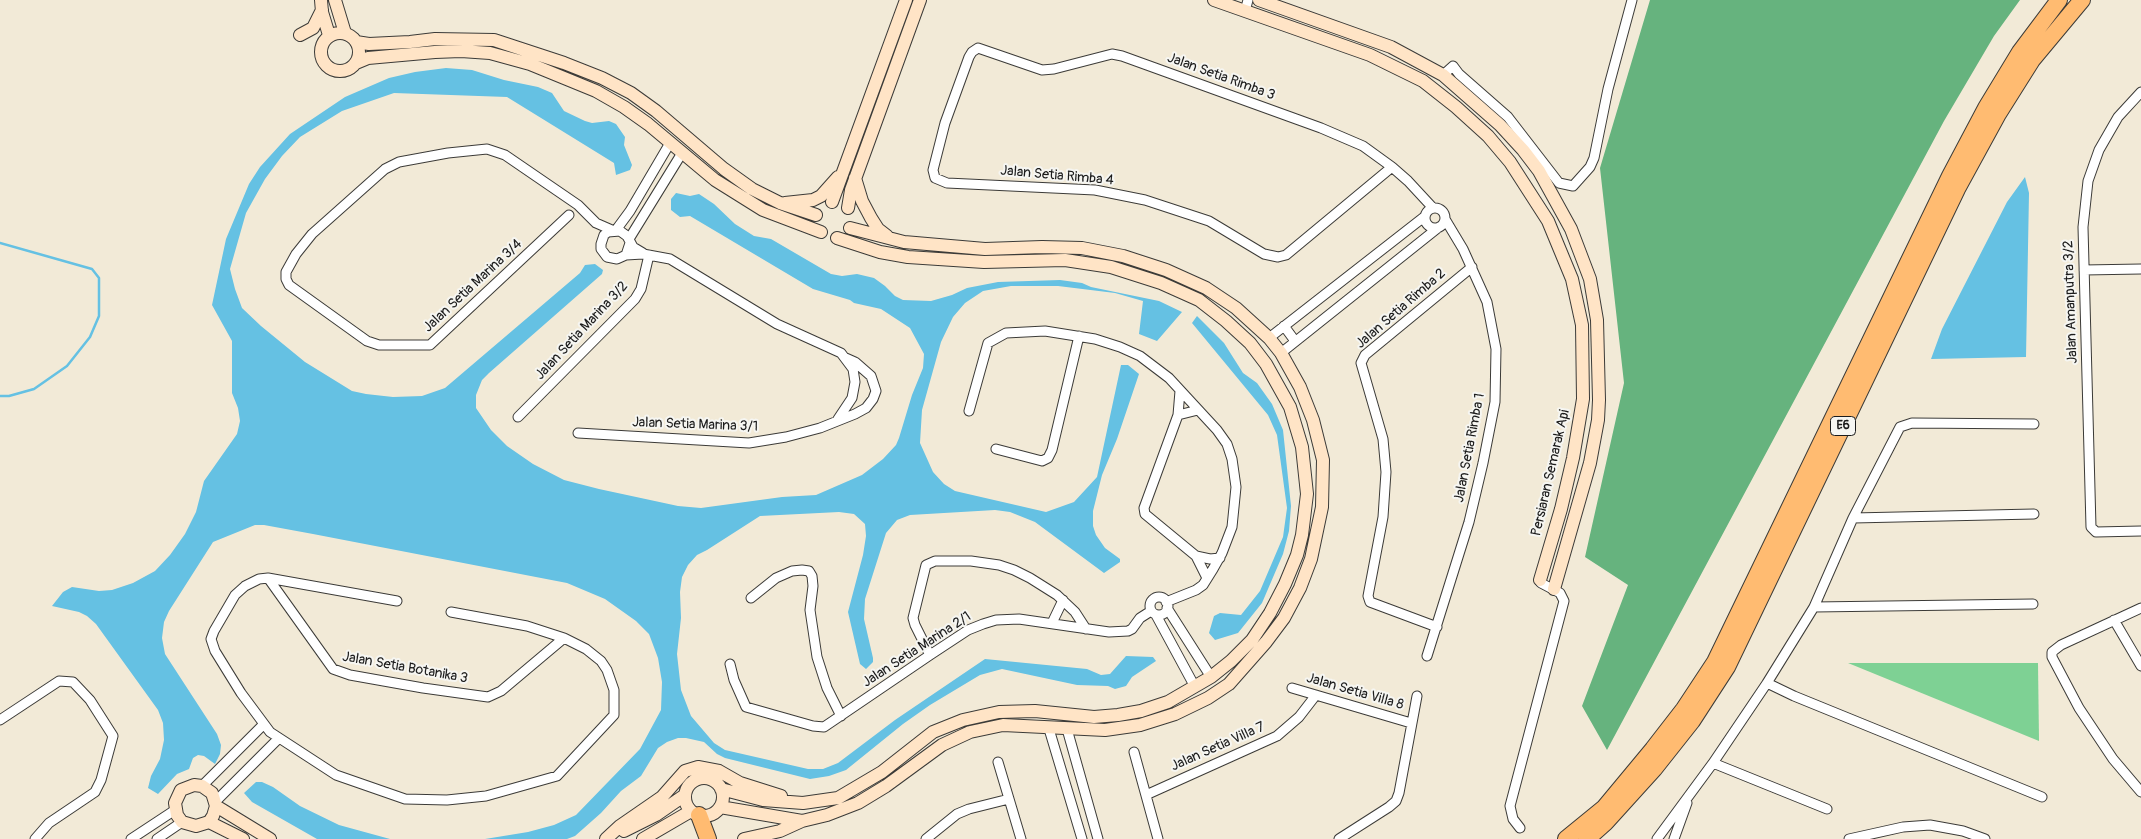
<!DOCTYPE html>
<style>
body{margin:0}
canvas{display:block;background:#f2ead7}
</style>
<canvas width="2141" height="839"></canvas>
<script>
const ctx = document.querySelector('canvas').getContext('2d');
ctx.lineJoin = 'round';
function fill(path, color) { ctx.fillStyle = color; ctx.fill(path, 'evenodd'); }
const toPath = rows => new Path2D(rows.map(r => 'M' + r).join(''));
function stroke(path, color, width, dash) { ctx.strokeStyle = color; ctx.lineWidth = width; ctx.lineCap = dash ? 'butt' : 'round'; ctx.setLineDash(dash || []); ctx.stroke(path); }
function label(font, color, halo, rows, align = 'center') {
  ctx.font = font + ' Pangolin,sans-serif'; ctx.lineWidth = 4; ctx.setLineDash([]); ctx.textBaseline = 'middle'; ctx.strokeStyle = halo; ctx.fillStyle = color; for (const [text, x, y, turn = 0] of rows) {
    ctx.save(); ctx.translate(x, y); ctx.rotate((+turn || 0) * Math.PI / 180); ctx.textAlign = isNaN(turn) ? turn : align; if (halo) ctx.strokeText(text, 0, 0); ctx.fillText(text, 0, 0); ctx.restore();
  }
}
const green = toPath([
 [1848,663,2038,663,2039,741]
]);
const forest = toPath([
 [1650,0,2020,0,1994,36,1944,121,1607,750,1582,706,1628,585,1585,557,1624,383,1600,168]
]);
const water = toPath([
 [446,68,472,70,504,80,538,87,552,93,564,111,585,121,592,123,609,121,616,124,625,137,624,145,632,165,630,170,616,175,614,163,507,97,394,93,342,111,300,137,282,156,265,179,246,213,230,269,235,289,242,308,261,326,305,362,352,391,366,394,393,397,422,396,445,388,580,273,585,265,595,264,603,270,602,274,489,373,482,380,476,395,476,408,491,430,507,446,533,464,564,480,599,489,678,506,701,508,782,497,816,495,862,475,883,459,896,445,899,438,912,395,923,368,924,354,910,328,881,309,854,303,850,300,813,289,690,216,680,217,671,210,671,199,676,193,690,196,699,194,714,204,735,224,754,236,771,239,831,274,842,276,857,274,874,278,885,286,895,296,903,300,931,301,952,295,967,288,998,282,1060,280,1082,283,1091,287,1159,301,1182,312,1157,341,1139,334,1143,301,1115,293,1058,286,1011,286,983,291,965,303,953,317,941,342,922,410,920,443,933,472,944,484,955,491,1046,512,1074,502,1097,477,1121,365,1128,365,1139,374,1117,439,1102,475,1093,511,1093,526,1096,535,1105,548,1120,559,1120,562,1104,573,1035,522,1010,512,995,510,910,515,897,520,886,533,865,599,864,619,873,658,873,662,866,669,860,664,848,612,863,555,866,536,865,524,854,514,839,512,760,516,707,550,697,555,688,565,682,577,680,592,681,618,677,654,681,690,691,716,714,743,725,750,808,769,823,769,838,763,895,720,985,659,1087,669,1101,675,1110,674,1126,656,1153,657,1156,661,1132,677,1126,686,1115,689,1108,686,1077,685,1002,669,980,675,930,705,903,724,846,770,829,776,810,779,725,758,717,754,704,742,686,738,678,738,667,742,658,748,641,776,621,791,601,813,575,836,567,839,485,839,528,832,554,825,576,815,640,749,661,710,662,682,658,658,649,634,636,621,605,599,567,583,313,534,264,525,255,525,213,542,169,611,164,622,162,638,165,654,217,734,221,745,220,754,215,764,204,756,198,755,193,758,189,769,177,774,158,794,148,788,151,776,160,759,164,740,163,723,158,710,96,624,87,616,79,612,52,606,63,592,72,587,99,591,112,590,133,583,155,571,170,555,185,534,196,512,204,481,237,434,240,421,238,408,232,393,232,341,212,305,226,239,249,184,260,167,290,134,345,97,389,78,415,72],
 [2025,177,2029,193,2026,357,1931,359,1942,329,2007,202],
 [1197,316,1224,343,1243,373,1257,383,1272,404,1283,430,1291,506,1289,531,1283,554,1262,603,1238,633,1215,640,1209,633,1214,616,1220,613,1241,615,1260,591,1283,537,1287,508,1277,435,1268,415,1192,323],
 [256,782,262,782,273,787,300,806,339,825,390,839,317,839,252,802,244,793]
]);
const stream = toPath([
 [0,243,92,269,99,278,99,316,90,337,67,366,34,389,9,396,0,396]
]);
const street = toPath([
 [1245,11,1248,0],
 [1443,75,1453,66,1459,74,1508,117,1559,183,1573,186,1590,167,1594,158,1608,89,1632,0],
 [2141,92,2118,117,2099,150,2088,181,2083,227,2091,527,2096,532,2141,531],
 [1392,167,1286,255,1278,257,1264,254,1209,221,1145,200,1095,190,947,183,935,178,933,170,945,123,969,57,972,52,978,48,1042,70,1054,69,1112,54,1122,56,1321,128,1363,146,1392,167,1408,181,1433,208],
 '1425 218a10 10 0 1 1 20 0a10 10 0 1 1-20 0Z',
 [569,215,430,345,379,345,367,341,289,285,286,279,286,272,296,254,312,234,385,169,399,162,448,153,487,149,505,155,578,205,596,223,612,230],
 [616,230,630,211,670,143],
 [629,239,682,153],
 [630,243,626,255,617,259,607,257,601,249,601,244,604,235,608,232,620,231,627,236,633,247,643,253],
 [626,255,643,254,670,259,777,324,841,353,853,369,855,382,852,398,838,419],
 [2084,270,2141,269],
 [1284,326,1295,341],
 [1269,338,1424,217],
 [1281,353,1439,227],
 [1180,391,1178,415,1144,508,1145,514,1196,556,1207,578],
 [969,411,988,343,1006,333,1045,331,1095,339,1120,347,1140,356,1169,378,1217,430,1227,444,1232,459,1236,487,1232,527,1222,553,1213,569,1203,585,1196,590,1166,602],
 [1178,415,1198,410],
 [518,417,635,299,641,289,649,255],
 [2034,424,1912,423,1900,427,1853,518,1814,607,1767,683,1794,696,2042,797],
 [578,433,749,443,786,437,820,428,855,414,866,408,873,399,876,391,871,376,855,362,846,358],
 [996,449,1042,461,1048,458,1052,450,1079,336],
 [1853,518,2034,514],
 [1196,556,1210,559,1220,558],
 [268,578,333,669,350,675,423,688,488,697,501,691,564,638],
 '1150 606a9 9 0 1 1 18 0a9 9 0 1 1-18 0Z',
 [751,598,776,578,792,571,802,570,809,571,812,576,813,586,810,610,817,657,827,688,841,716],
 [397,601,268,578,259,579,245,586,235,595,214,631,211,639,215,651,241,693,270,732,336,775,405,799,447,800,486,796,557,776,614,715,614,690,607,670,601,661,586,649,564,638,527,626,451,612],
 [1814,607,2033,604],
 [1167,608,1211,677],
 [2141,608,2061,645,2052,652,2052,657,2079,708,2113,759,2141,792],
 [1156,615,1195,687],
 [2114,620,2141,666],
 [1052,623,1063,600],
 [1437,627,1370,602,1368,596,1383,517,1386,472,1383,439,1361,363,1365,355,1472,267],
 [930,655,915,625,913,618,926,565,935,561,971,561,999,565,1014,570,1030,578,1057,595,1075,612,1086,629],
 [1427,656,1469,522,1483,463,1495,402,1496,349,1487,302,1463,249,1445,219],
 [730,664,734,680,746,707,813,726,824,727,930,655,968,630,983,624,996,620,1019,619,1109,632,1128,631,1132,629,1140,618,1151,611],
 [1767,683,1713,763,1827,809],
 [1292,688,1411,723],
 [0,720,59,681,73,682,90,700,113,736,101,780,95,792,49,823,35,839],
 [1049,729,1082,839],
 [1067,729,1098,839],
 [1134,752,1158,839],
 [998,762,1021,839],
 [202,786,264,724],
 [1146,795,1277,736,1299,717,1316,695],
 [216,801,279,738],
 [1520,828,1513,819,1510,806,1564,601,1560,593,1541,583,1540,580],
 [131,839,175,810],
 [157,839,182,822],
 [926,839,957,814,969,809,1009,799],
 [1339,839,1389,807,1396,801,1399,793,1417,696],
 [1657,839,1713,763],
 [1674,839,1687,803],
 [1849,839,1903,827,1930,825,1963,831,1985,839]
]);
const secondary = toPath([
 [321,0,322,12,329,35],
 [335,0,345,33],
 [1214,0,1370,55,1423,81,1456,107,1488,136,1510,162,1548,221,1572,279,1582,325,1583,399,1573,458,1561,509,1540,580],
 [1259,0,1391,47,1443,75,1500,125,1523,150,1539,171,1571,229,1590,279,1597,320,1599,400,1598,420,1590,463,1554,589],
 '321 52a19 19 0 1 1 38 0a19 19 0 1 1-38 0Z',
 [300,35,313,28,322,10],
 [356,42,369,44,410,42,435,39,494,40,564,63,602,78,631,93,656,111,724,169,752,189,780,203,816,215],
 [356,63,368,58,435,52,461,51,490,53,530,64,596,91,624,107,648,124,715,180,763,210,821,232],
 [855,178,862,201,871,218,878,229,887,236],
 [832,202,906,0],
 [785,203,813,200,821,196,838,177],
 [848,208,851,190,920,0],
 '685 797a19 19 0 1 1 38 0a19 19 0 1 1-38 0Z',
 [721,789,763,800,803,803,838,798,882,772,933,732,963,720,999,712,1035,711,1094,717,1118,715,1141,711,1168,702,1211,677,1231,661,1252,640,1270,613,1285,584,1297,555,1302,535,1307,494,1302,447,1290,407,1266,364,1250,343,1226,321,1199,300,1161,283,1111,267,1065,260,984,262,908,257,880,252,837,238],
 [216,806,213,816,209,822,196,826,182,822,177,815,175,803,181,790,194,785,202,786,212,793,216,806,270,839],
 [720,807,802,821],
 [209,822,243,839],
 [624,831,656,815,685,795],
 [606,839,620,826,662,797,685,771,698,767,719,771,740,783,781,796],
 [643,839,691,811],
 [744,839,780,831,802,821,827,815,858,803,886,786,942,745,970,732,1003,725,1105,730,1140,725,1175,714,1208,698,1229,684,1266,642,1284,618,1300,588,1311,559,1322,507,1323,460,1313,420,1300,387,1281,353,1269,338,1236,308,1206,288,1166,270,1123,256,1082,248,1042,247,985,249,904,242,850,228]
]);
const highway = toPath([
 [699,815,708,839],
 [1566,839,1604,808,1653,749,1684,709,1715,662,1950,176,1986,108,2020,52,2059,0],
 [1587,839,1606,822,1654,769,1692,721,1727,667,1957,189,1998,114,2032,60,2082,0]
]);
const shields = [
 [1843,426,25]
];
const shieldNames = [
 ["E6",1843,426]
];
const streetNames = [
 ["Jalan Setia Rimba 3",1221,77,20],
 ["Jalan Setia Rimba 4",1057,176,5],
 ["Jalan Setia Marina 3/4",473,286,-43],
 ["Jalan Amanputra 3/2",2071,302,-92],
 ["Jalan Setia Rimba 2",1401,309,-41],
 ["Jalan Setia Marina 3/2",582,331,-47],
 ["Jalan Setia Marina 3/1",695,425,2],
 ["Jalan Setia Rimba 1",1470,448,-79],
 ["Persiaran Semarak Api",1551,473,-77],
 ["Jalan Setia Marina 2/1",917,650,-33],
 ["Jalan Setia Botanika 3",405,668,10],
 ["Jalan Setia Villa 8",1355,692,16],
 ["Jalan Setia Villa 7",1218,747,-24]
];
fill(green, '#7ed194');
fill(forest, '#66b37e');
fill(water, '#65c1e3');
stroke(stream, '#65c1e3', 2.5);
stroke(street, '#3c3b38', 11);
stroke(secondary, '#3c3b38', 14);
stroke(highway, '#3c3b38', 18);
stroke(street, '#fff', 9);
stroke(secondary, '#ffe4c6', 12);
stroke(highway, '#ffbb71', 16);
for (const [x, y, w] of shields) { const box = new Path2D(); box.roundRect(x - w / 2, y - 9.5, w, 19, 4); ctx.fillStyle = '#f6f6f2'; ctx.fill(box); stroke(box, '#1c1c1c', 1); }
label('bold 12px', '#1c1c1c', null, shieldNames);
label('14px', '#1c1c1c', '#f6f6f2', streetNames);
</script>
